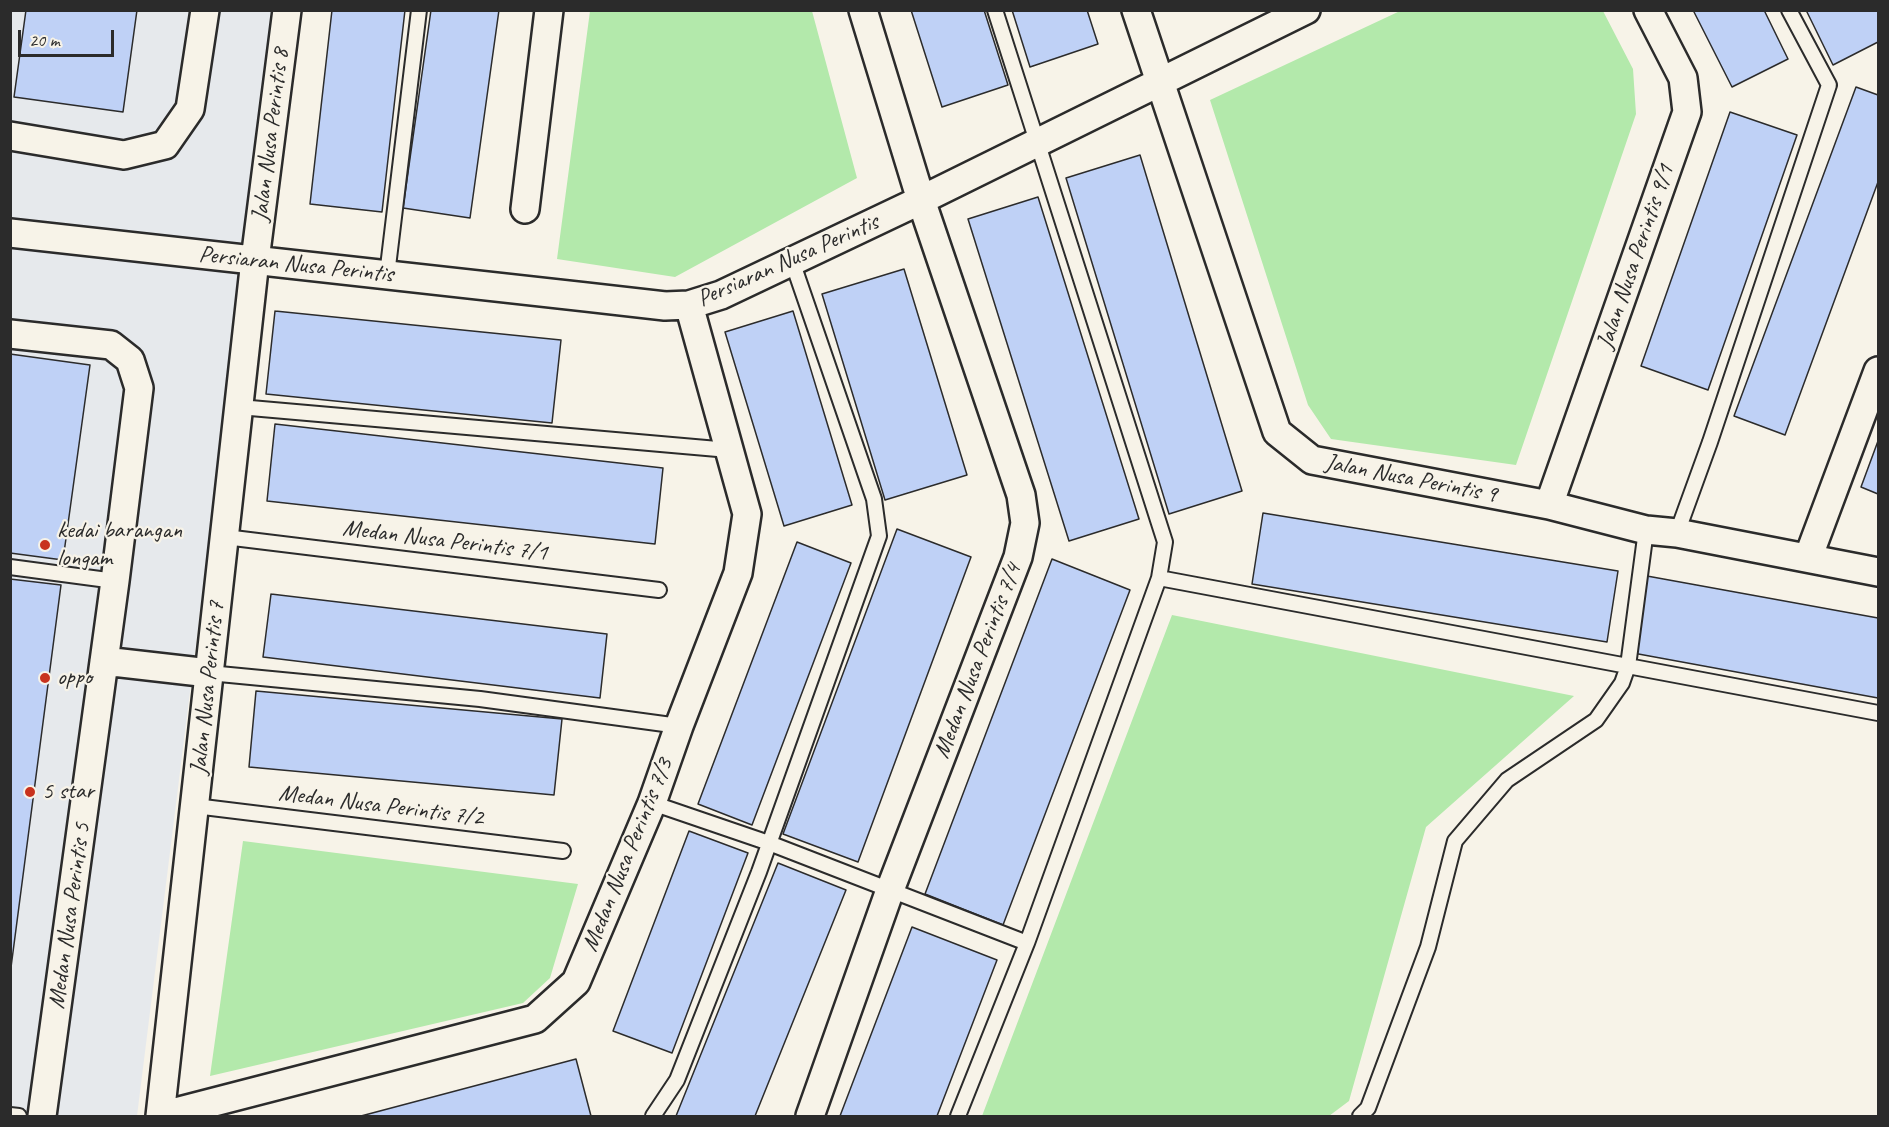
<!DOCTYPE html>
<style>
body{margin:0}
#map{position:relative;width:1889px;height:1127px;overflow:hidden;background:#f7f3e8;font-family:Caveat,sans-serif}
canvas{display:block}
.frame{position:absolute;inset:0;border:12px solid #2b2b2b;pointer-events:none}
.scale{position:absolute;left:18px;top:30px;width:96px;height:27px;box-sizing:border-box;border:3px solid #2b2b2b;border-top:0;padding-left:8px;font-size:18px;line-height:21px;white-space:nowrap;color:#2b2b2b;-webkit-text-stroke:4px #f7f3e8;paint-order:stroke}
</style>
<div id="map">
<canvas width="1889" height="1127"></canvas>
<div class="frame"></div>
<div class="scale">20 m</div>
</div>
<script>
const ctx = document.querySelector('canvas').getContext('2d');
ctx.lineJoin = 'round';
function fill(path, color) { ctx.fillStyle = color; ctx.fill(path, 'evenodd'); }
const toPath = rows => new Path2D(rows.map(r => 'M' + r).join(''));
function stroke(path, color, width, dash) { ctx.strokeStyle = color; ctx.lineWidth = width; ctx.lineCap = dash ? 'butt' : 'round'; ctx.setLineDash(dash || []); ctx.stroke(path); }
function label(font, color, halo, rows, align = 'center') {
  ctx.font = font + ' Caveat,sans-serif'; ctx.lineWidth = 4.5; ctx.setLineDash([]); ctx.textBaseline = 'middle'; ctx.strokeStyle = halo; ctx.fillStyle = color; for (const [text, x, y, turn = 0] of rows) {
    ctx.save(); ctx.translate(x, y); ctx.rotate((+turn || 0) * Math.PI / 180); ctx.textAlign = isNaN(turn) ? turn : align; if (halo) ctx.strokeText(text, 0, 0); ctx.fillText(text, 0, 0); ctx.restore();
  }
}
const built = toPath([
 [10,11,275,11,137,1116,11,1116]
]);
const green = toPath([
 [590,11,812,11,857,178,675,277,557,259],
 [1400,11,1603,11,1633,69,1636,114,1516,465,1331,439,1308,405,1210,100],
 [1172,615,1574,696,1426,827,1349,1101,1329,1116,982,1116],
 [243,841,578,884,550,978,523,1003,210,1076]
]);
const building = toPath([
 [26,10,137,10,123,112,14,97,26,10],
 [332,10,405,10,382,212,310,204,332,10],
 [431,10,499,10,470,218,403,208,431,10],
 [911,10,984,10,1008,85,942,107,911,10],
 [1012,10,1087,10,1098,44,1030,67,1012,10],
 [1693,10,1764,10,1788,59,1732,87,1693,10],
 [1806,10,1878,10,1878,42,1833,65,1806,10],
 [1856,87,1878,95,1878,182,1785,435,1734,416,1856,87],
 [1730,112,1797,135,1708,390,1641,366,1730,112],
 [1140,155,1242,491,1169,514,1066,178,1140,155],
 [1038,197,1139,519,1069,541,968,219,1038,197],
 [904,269,967,475,885,500,822,294,904,269],
 [275,311,561,340,552,423,266,394,275,311],
 [793,311,852,505,784,526,725,332,793,311],
 [10,354,90,365,63,560,10,553,10,354],
 [275,424,663,468,655,544,267,501,275,424],
 [1878,441,1878,494,1861,487,1878,441],
 [1263,513,1618,571,1607,642,1252,584,1263,513],
 [897,529,971,557,858,862,783,834,897,529],
 [797,542,851,563,752,825,698,804,797,542],
 [1052,559,1130,590,1003,925,925,894,1052,559],
 [1647,576,1878,618,1878,698,1633,653,1647,576],
 [10,579,61,585,10,975,10,579],
 [271,594,607,634,600,698,263,657,271,594],
 [256,691,562,719,554,795,249,767,256,691],
 [689,831,748,853,672,1053,613,1031,689,831],
 [778,863,846,890,755,1116,676,1116,778,863],
 [912,927,997,960,937,1116,840,1116,912,927],
 [576,1059,591,1116,361,1116,576,1059]
]);
const service = toPath([
 [387,275,419,10],
 [239,407,729,450],
 [1677,533,1710,442,1829,85,1789,10],
 [225,537,659,590],
 [10,567,115,581],
 [1159,578,1878,713],
 [209,673,480,699,679,726],
 [652,803,769,843,1027,943],
 [195,806,563,851],
 [10,1115,19,1116],
 [653,1116,677,1080,759,872,879,536,874,499,792,261],
 [958,1116,1027,943,1159,578,1165,542,995,10],
 [1360,1116,1368,1108,1428,947,1455,841,1507,780,1596,720,1622,683,1628,666,1646,530]
]);
const minor = toPath([
 [1136,10,1277,432,1312,460,1549,505,1646,530,1677,533,1878,572],
 [10,136,124,155,165,145,190,109,205,10],
 [525,209,549,10],
 [10,233,586,297,665,306,689,305,721,295,921,200,1306,10],
 [10,334,111,345,130,360,139,388,115,581,42,1116],
 [1549,505,1687,112,1683,78,1648,10],
 [1808,558,1878,371],
 [104,661,209,673],
 [160,1116,535,1019,576,982,652,803,679,726,738,573,747,514,689,305],
 [160,1116,255,260,287,10],
 [810,1116,890,890,1018,557,1025,523,1021,495,921,200,863,10]
]);
const markers = [
 [45,545,6,"#c8321e"],
 [45,678,6,"#c8321e"],
 [30,792,6,"#c8321e"]
];
const streetNames = [
 ["Jalan Nusa Perintis 8",271,135,-83],
 ["Jalan Nusa Perintis 9/1",1636,257,-71],
 ["Persiaran Nusa Perintis",788,261,-24],
 ["Persiaran Nusa Perintis",296,265,6],
 ["Jalan Nusa Perintis 9",1411,479,11],
 ["Medan Nusa Perintis 7/1",445,541,7],
 ["Medan Nusa Perintis 7/4",978,661,-69],
 ["Jalan Nusa Perintis 7",208,688,-84],
 ["Medan Nusa Perintis 7/2",381,806,7],
 ["Medan Nusa Perintis 7/3",628,855,-68],
 ["Medan Nusa Perintis 5",70,916,-82]
];
const poiNames = [
 ["kedai barangan",57,531],
 ["longam",57,559],
 ["oppo",57,678],
 ["5 star",42,792]
];
fill(built, '#e6e9ec');
fill(green, '#b3e9ab');
fill(building, '#bfd1f6');
stroke(building, '#2b2b2b', 1.5);
stroke(service, '#2b2b2b', 18);
stroke(minor, '#2b2b2b', 32);
stroke(service, '#f7f3e8', 14);
stroke(minor, '#f7f3e8', 27);
for (const [x, y, r, color] of markers) { const dot = new Path2D(); dot.arc(x, y, r, 0, 2 * Math.PI); ctx.fillStyle = color; ctx.fill(dot); stroke(dot, '#f7f3e8', 2); }
label('24px', '#2b2b2b', '#f7f3e8', streetNames);
label('24px', '#2b2b2b', '#f7f3e8', poiNames, 'left');
</script>
